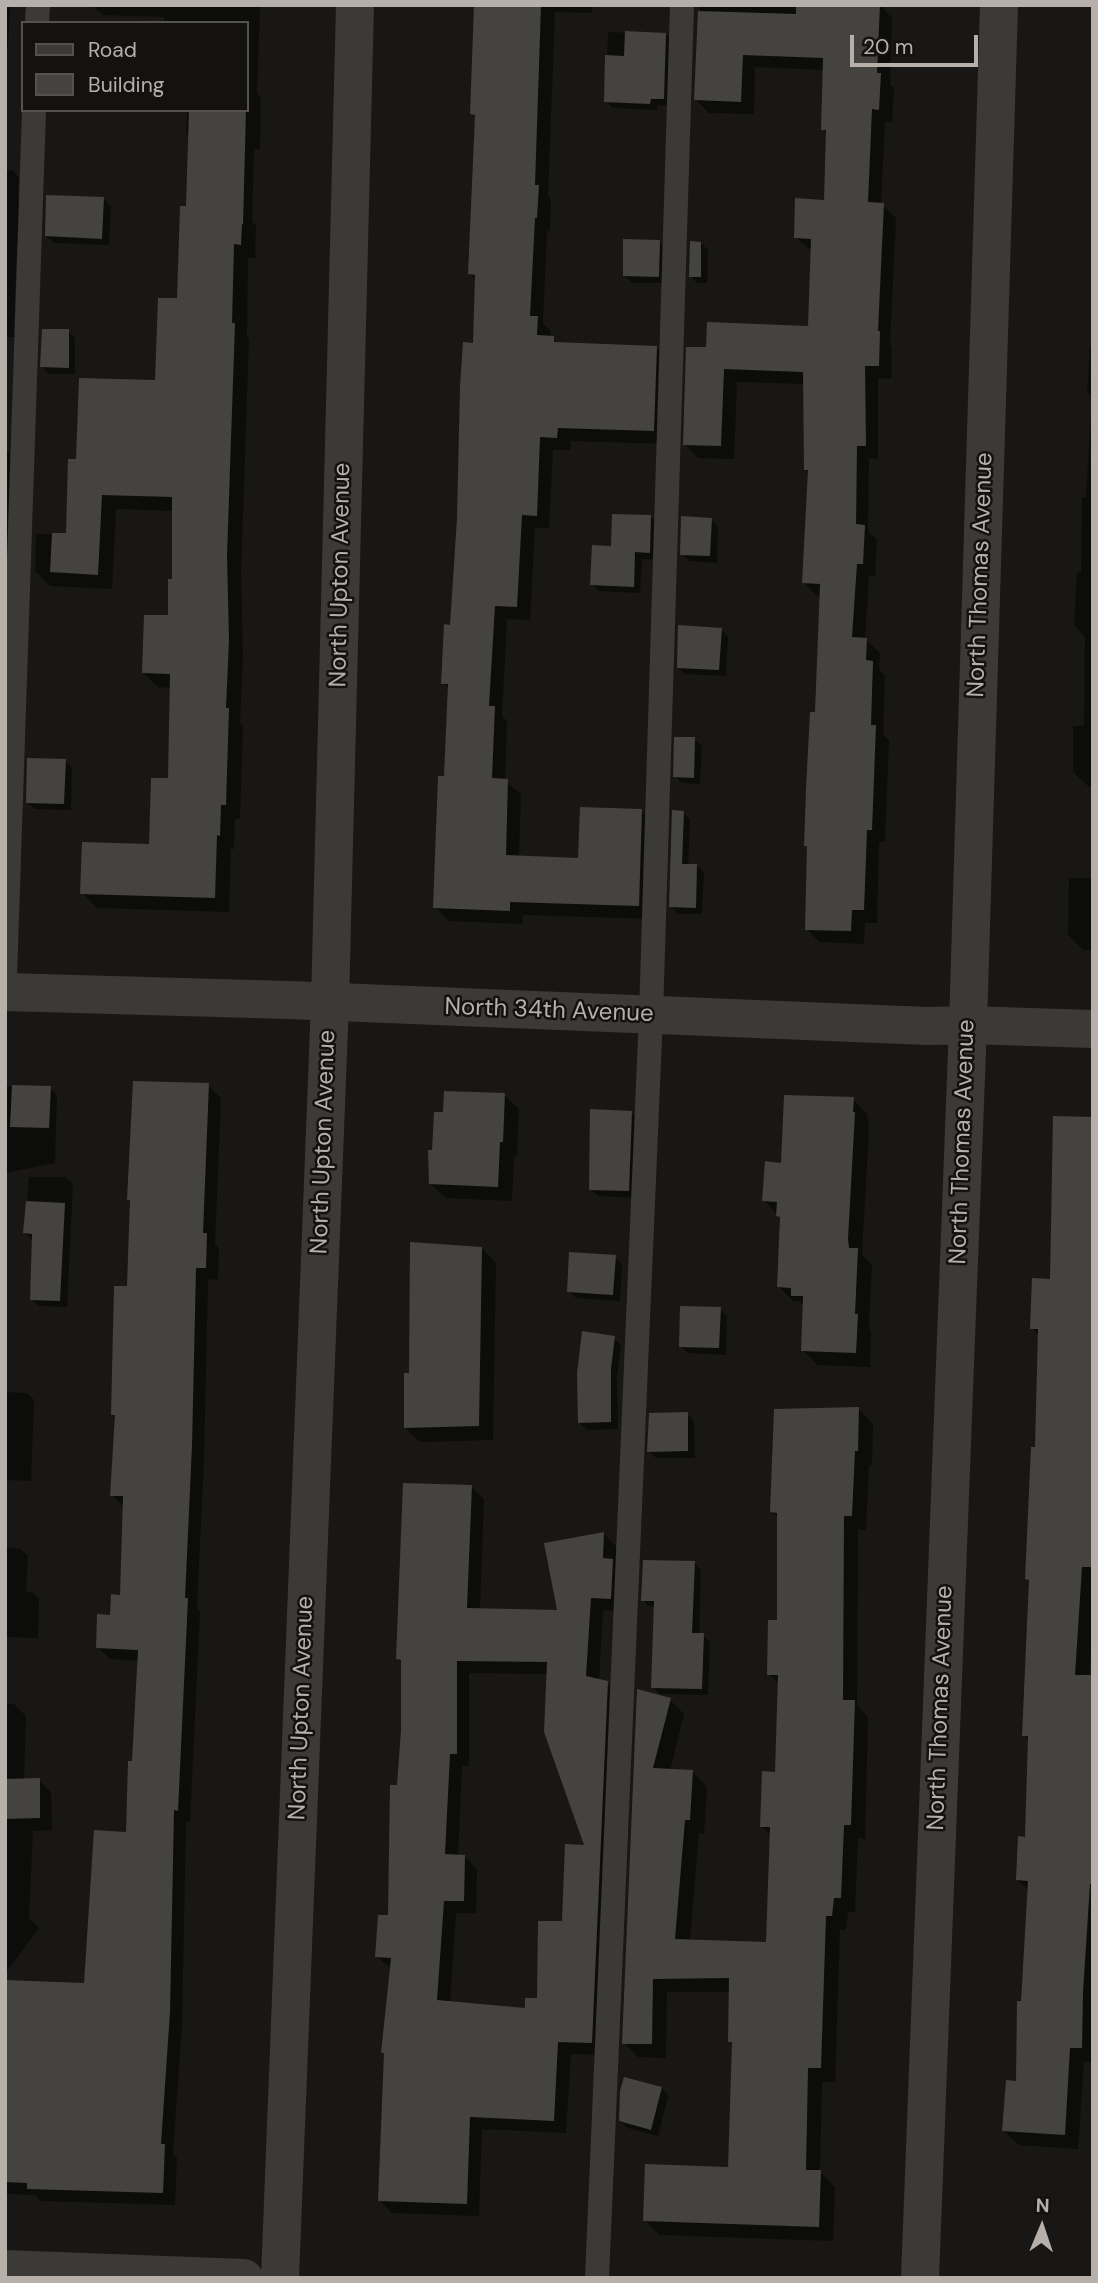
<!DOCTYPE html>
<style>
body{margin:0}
#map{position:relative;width:1098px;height:2283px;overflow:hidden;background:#181716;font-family:"DM Sans",sans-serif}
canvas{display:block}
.frame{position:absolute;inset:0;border:7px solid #b7afa9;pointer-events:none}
.legend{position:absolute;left:21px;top:21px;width:228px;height:91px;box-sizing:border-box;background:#131211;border:2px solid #55514e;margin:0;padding:9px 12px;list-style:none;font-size:21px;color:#b7afa9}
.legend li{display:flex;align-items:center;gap:14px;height:35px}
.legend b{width:35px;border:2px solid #55514e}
.north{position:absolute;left:1007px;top:2192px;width:70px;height:70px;-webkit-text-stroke:5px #131211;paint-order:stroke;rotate:2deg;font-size:19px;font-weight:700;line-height:28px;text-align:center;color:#b7afa9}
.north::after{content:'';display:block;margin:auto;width:24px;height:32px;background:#b7afa9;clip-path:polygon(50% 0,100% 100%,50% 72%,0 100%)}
.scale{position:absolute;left:850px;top:35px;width:128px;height:32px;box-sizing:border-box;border:4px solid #b7afa9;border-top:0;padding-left:9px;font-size:21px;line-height:24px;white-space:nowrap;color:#b7afa9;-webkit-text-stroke:5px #131211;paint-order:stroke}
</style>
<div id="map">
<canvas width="1098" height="2283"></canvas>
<div class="frame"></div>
<ul class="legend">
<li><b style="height:9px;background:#3c3a37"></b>Road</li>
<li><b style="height:19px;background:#454340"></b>Building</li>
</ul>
<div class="north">N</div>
<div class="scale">20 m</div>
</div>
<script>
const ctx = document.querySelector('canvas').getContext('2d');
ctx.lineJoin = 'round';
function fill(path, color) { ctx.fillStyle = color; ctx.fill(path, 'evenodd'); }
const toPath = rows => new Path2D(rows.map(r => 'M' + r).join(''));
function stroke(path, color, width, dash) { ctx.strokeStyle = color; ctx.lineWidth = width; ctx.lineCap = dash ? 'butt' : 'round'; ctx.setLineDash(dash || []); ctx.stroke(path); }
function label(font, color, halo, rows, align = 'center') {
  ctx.font = font + ' "DM Sans",sans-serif'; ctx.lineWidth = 5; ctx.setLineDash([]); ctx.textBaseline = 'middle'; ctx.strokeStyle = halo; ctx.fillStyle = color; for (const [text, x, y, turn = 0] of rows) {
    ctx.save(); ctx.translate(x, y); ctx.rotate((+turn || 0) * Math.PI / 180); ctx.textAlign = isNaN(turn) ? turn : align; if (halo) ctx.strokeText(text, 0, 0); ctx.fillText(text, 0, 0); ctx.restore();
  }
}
const shadow = toPath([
 [5,5,10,6,8,48,5,48],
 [92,5,260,5,257,93,261,98,260,149,254,149,252,221,256,225,255,258,248,258,247,337,249,339,241,572,243,656,240,722,243,725,240,819,235,819,234,849,231,849,229,912,97,908,82,893,151,846,170,780,171,688,158,687,143,673,169,617,174,581,174,511,116,509,112,589,50,586,35,571,36,534,68,535,78,461,157,382,178,300,188,208,190,137,186,133,187,110,247,110,247,23,164,23,164,17,102,15],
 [476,5,593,5,592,13,555,12,548,196,551,200,550,231,547,231,543,324,551,331,550,338,559,344,656,347,669,361,667,444,571,441,570,450,553,450,549,528,535,528,530,620,507,619,502,716,507,721,505,781,521,794,519,858,580,860,642,811,655,824,652,919,523,915,523,924,449,921,435,907,446,778,450,690,443,683,452,627,474,344,477,281,470,274,476,118,472,114],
 [700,5,880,5,892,18,890,85,894,88,892,122,885,122,881,204,896,218,890,345,892,346,891,379,878,378,878,458,869,459,868,531,877,540,875,576,869,576,865,639,880,653,879,669,885,676,883,735,889,740,885,842,879,842,877,923,865,923,864,944,820,942,806,929,809,849,806,845,816,714,821,596,817,596,803,582,810,474,805,469,805,384,737,382,734,459,698,458,685,444,708,349,809,328,812,251,796,238,826,202,828,135,823,129,825,70,755,67,754,114,709,113,696,100],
 [608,32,666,34,673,41,671,106,657,105,657,110,613,108,606,101],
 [5,170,12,170,19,177,18,199,23,203,21,241,17,241,14,337,5,337],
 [104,199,111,206,109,245,54,243,46,236],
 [1093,199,1093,245,1092,244],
 [659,242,666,249,665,283,632,283,625,276],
 [701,243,708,250,707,283,697,283,690,276],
 [68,331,75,338,75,374,49,374,42,366],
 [1090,346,1093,346,1093,787,1089,787,1073,772,1073,726,1084,726,1085,637,1074,625,1077,572,1081,572,1082,497,1086,497,1092,397,1087,392],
 [5,449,10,454,8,536,10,576,5,576],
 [651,517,658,524,657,560,642,559,640,593,599,591,592,584,613,548],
 [711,519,718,526,717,563,689,561,682,554],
 [721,629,728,637,726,676,685,674,678,667],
 [694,739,702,746,700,784,682,783,675,776],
 [65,761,72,768,71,810,35,809,27,802],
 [683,812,690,819,688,866,697,866,704,873,702,914,678,914,671,906],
 [1069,878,1093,878,1093,950,1083,950,1068,935],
 [208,1085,221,1098,215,1244,219,1248,218,1280,208,1279,204,1460,197,1609,200,1612,190,1822,186,1822,182,2026,173,2154,177,2158,175,2205,41,2201,35,2195,5,2194,5,1982,86,1985,128,1834,139,1661,110,1659,98,1647,122,1597,124,1507,112,1495,116,1418,113,1414,128,1288,131,1201,129,1199],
 [5,1086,50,1088,57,1095,55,1163,5,1173],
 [504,1095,519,1109,517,1156,514,1155,512,1201,446,1198,431,1184,434,1152,445,1114],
 [853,1099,867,1114,869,1129,862,1255,872,1265,869,1328,871,1331,870,1367,817,1365,803,1350,804,1306,799,1301,793,1301,778,1286,782,1220,764,1200,783,1164],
 [631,1112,638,1120,635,1198,598,1196,591,1189],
 [1093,1119,1093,1624,1089,1677,1093,1677,1093,2062,1084,2062,1078,2149,1019,2145,1004,2131,1017,2083,1029,1891,1017,1880,1027,1839,1029,1740,1024,1735,1030,1582,1027,1579,1037,1449,1039,1335,1032,1328,1051,1281],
 [29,1177,66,1177,73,1184,67,1307,39,1306,31,1299,32,1240,25,1233],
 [482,1248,496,1263,493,1440,420,1442,405,1428,410,1375],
 [615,1257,622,1264,620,1301,576,1298,569,1291],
 [720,1309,727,1316,726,1355,688,1353,681,1346],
 [614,1338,621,1345,617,1377,618,1429,587,1430,579,1423],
 [5,1392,27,1393,34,1400,31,1481,5,1480],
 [859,1409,873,1424,872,1465,869,1465,866,1530,858,1529,857,1705,868,1717,865,1839,858,1838,855,1912,848,1912,846,1930,840,1930,835,2082,822,2082,820,2172,835,2187,833,2241,659,2235,645,2220,729,2169,734,2045,729,2041,730,1992,667,1992,666,2058,638,2057,624,2043,639,1691,670,1700,684,1714,670,1771,693,1772,707,1787,704,1834,699,1833,690,1941,768,1943,772,1836,761,1826,776,1774,779,1684,769,1674,779,1622,779,1518,772,1512],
 [687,1413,694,1421,695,1458,656,1458,649,1451],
 [471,1487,484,1499,480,1610,559,1612,604,1534,616,1546,623,1611,603,1610,599,1681,607,1683,620,1696,604,2055,571,2054,566,2133,482,2129,479,2216,392,2213,379,2200,385,2054,383,2052,392,1969,376,1956,390,1917,402,1730,402,1663,398,1659],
 [469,1673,548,1674,586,1846,539,2000,526,2010,450,2003,456,1913,476,1913,477,1869,464,1856,458,1856,462,1766,469,1766],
 [5,1547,21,1549,28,1556,26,1592,32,1592,39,1599,38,1638,5,1637],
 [694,1563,701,1570,699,1635,703,1635,710,1642,708,1695,660,1694,653,1687,655,1607,650,1607,643,1600],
 [5,1704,14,1704,26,1716,24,1780,39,1780,51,1792,52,1830,33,1831,29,1918,39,1928,5,1974],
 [661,2088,668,2096,658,2136,628,2128,620,2121]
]);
const building = toPath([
 [474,5,541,5,535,185,539,185,537,218,535,218,530,316,538,316,537,335,554,336,554,342,657,346,654,431,558,428,557,438,540,437,537,516,522,515,517,607,495,606,489,706,495,706,492,778,508,779,506,855,578,858,580,807,642,809,639,906,510,902,510,911,433,908,438,776,444,776,448,684,441,684,444,624,450,625,457,518,460,387,463,342,473,343,475,275,468,274,475,115,470,114],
 [796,5,880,5,877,73,881,73,879,110,872,109,868,202,884,203,878,331,880,331,879,366,865,366,866,446,857,446,856,524,865,525,863,564,857,564,852,637,867,638,866,660,873,661,871,725,876,725,872,830,867,830,864,910,852,910,851,931,805,930,807,846,804,846,806,789,810,712,815,712,820,584,802,583,808,470,804,470,803,372,724,369,721,446,683,445,686,347,706,347,707,322,808,326,811,239,794,238,795,198,824,200,826,130,821,130,823,58,743,55,741,102,694,100,698,11,796,14],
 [625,31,666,33,664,99,651,99,650,104,604,102,605,55,624,56],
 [189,110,246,110,243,224,242,224,241,245,234,244,232,323,235,323,227,556,229,640,226,708,229,708,226,805,221,805,220,836,217,835,215,898,80,894,82,842,149,844,151,778,168,778,170,674,142,673,144,615,168,615,168,579,172,579,172,497,102,495,98,575,50,572,52,533,66,533,68,459,76,459,79,378,155,380,158,298,177,298,180,206,186,206],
 [46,195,104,197,102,239,45,236],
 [623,239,660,240,659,277,623,276],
 [690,241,701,242,701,277,689,277],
 [42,329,69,329,69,368,40,367],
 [612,514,651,515,650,553,635,552,634,587,590,585,592,545,611,546],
 [681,516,712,518,710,556,680,555],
 [678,625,722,628,719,670,677,668],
 [674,737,695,737,694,778,673,777],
 [27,758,66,759,64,804,26,803],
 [672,810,684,811,682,864,697,864,696,908,669,907],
 [133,1081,209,1083,203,1233,207,1233,206,1268,196,1268,192,1446,185,1598,188,1598,178,1811,174,1810,170,2012,161,2144,165,2144,163,2193,27,2189,27,2183,5,2182,5,1980,84,1983,94,1830,126,1832,128,1761,132,1761,138,1650,96,1648,97,1614,110,1615,111,1594,120,1595,123,1496,110,1496,115,1415,111,1415,114,1286,127,1286,130,1200,127,1200],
 [12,1085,51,1086,49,1128,10,1127],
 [444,1091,505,1093,503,1142,500,1142,498,1187,429,1184,428,1150,432,1150,434,1112,443,1112],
 [784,1095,854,1097,853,1112,855,1112,848,1239,849,1248,858,1248,855,1314,858,1314,856,1353,801,1351,803,1296,791,1296,791,1288,777,1287,780,1217,776,1216,777,1202,762,1201,765,1161,781,1163],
 [590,1109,632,1111,629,1191,589,1190],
 [1053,1116,1093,1117,1093,1567,1082,1567,1075,1675,1093,1675,1093,1884,1090,1884,1083,1992,1082,2048,1070,2048,1065,2135,1002,2131,1006,2080,1016,2081,1017,2001,1021,2001,1028,1881,1016,1880,1018,1836,1025,1837,1028,1736,1022,1736,1029,1580,1025,1579,1031,1447,1035,1447,1038,1329,1030,1329,1032,1278,1050,1279],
 [26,1201,65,1203,60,1301,30,1300,32,1234,23,1233],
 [410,1242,482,1247,479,1426,404,1428,404,1373,409,1373],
 [569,1252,616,1255,613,1295,567,1292],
 [680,1306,721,1307,719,1348,679,1347],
 [582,1331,615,1336,611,1369,611,1422,578,1423,577,1374],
 [859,1407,858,1451,855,1451,852,1516,844,1516,843,1700,855,1700,851,1825,844,1825,841,1898,834,1898,832,1916,826,1916,821,2068,808,2068,806,2170,821,2170,819,2227,643,2221,645,2164,728,2167,732,2042,728,2042,729,1978,653,1979,652,2044,622,2044,637,1689,671,1698,653,1768,693,1770,690,1820,685,1820,675,1939,766,1942,770,1827,760,1827,762,1771,775,1772,778,1675,767,1675,768,1620,777,1620,777,1513,770,1512,774,1409],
 [688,1412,688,1451,647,1452,649,1413],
 [403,1483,472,1485,467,1608,557,1610,544,1543,604,1532,603,1558,613,1559,611,1599,591,1598,586,1676,608,1681,592,2043,558,2042,554,2121,470,2117,467,2204,378,2201,384,2053,381,2053,391,1958,375,1957,378,1915,388,1915,390,1785,397,1785,401,1730,401,1660,396,1659],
 [457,1661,547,1662,544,1732,584,1845,565,1844,562,1921,538,1921,537,1998,525,1998,525,2008,437,2000,444,1901,464,1901,465,1855,445,1854,450,1754,457,1754],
 [643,1560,695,1561,692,1633,704,1633,702,1689,651,1688,654,1601,641,1601],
 [40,1778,40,1818,5,1819,5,1779],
 [624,2077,662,2087,651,2130,619,2121,620,2091]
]);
const lane = toPath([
 [37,23,38,5],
 [5,977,34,110],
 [597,2278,651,1015,682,5]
]);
const street = toPath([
 [5,992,289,1000,928,1026,968,1025,1093,1029],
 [5,2269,244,2278],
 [280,2278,330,1003,355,5],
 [920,2278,968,1025,999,5]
]);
const streetNames = [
 ["North Upton Avenue",341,575,-89],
 ["North Thomas Avenue",981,575,-88],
 ["North 34th Avenue",549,1011,2],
 ["North Upton Avenue",324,1142,-88],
 ["North Thomas Avenue",963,1142,-88],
 ["North Upton Avenue",302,1708,-88],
 ["North Thomas Avenue",941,1708,-88]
];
fill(shadow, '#0007');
fill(building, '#454340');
stroke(lane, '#3c3a37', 24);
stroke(street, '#3c3a37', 38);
label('24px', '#b7afa9', '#131211', streetNames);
</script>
